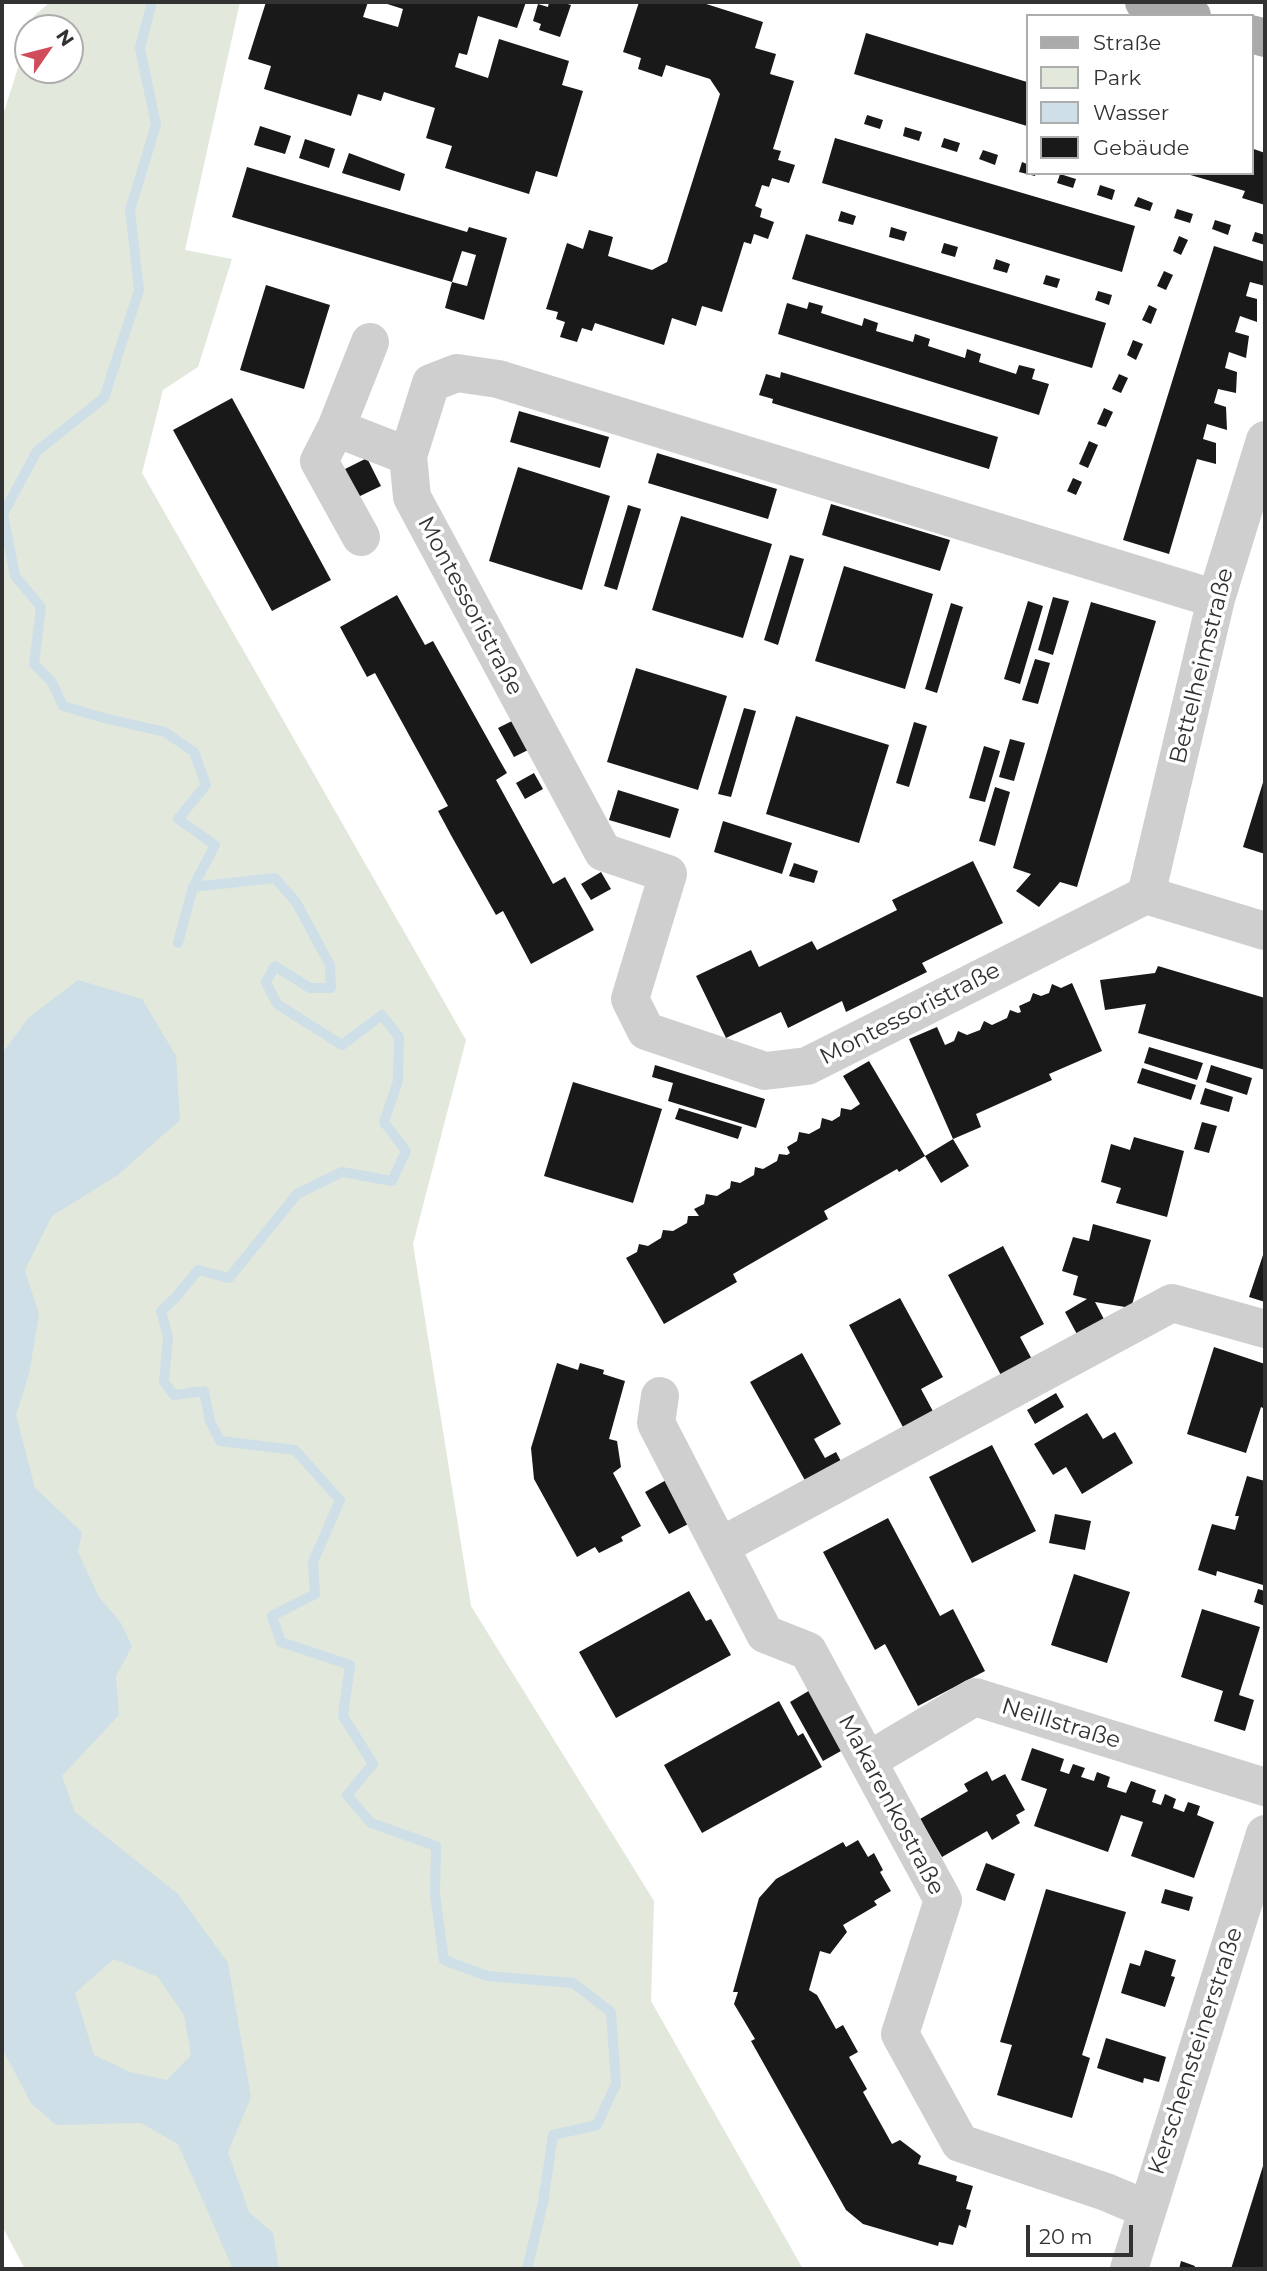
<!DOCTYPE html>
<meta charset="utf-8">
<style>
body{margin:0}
#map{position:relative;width:1267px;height:2271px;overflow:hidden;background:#fff;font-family:Montserrat,sans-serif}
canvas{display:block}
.frame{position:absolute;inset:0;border:4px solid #323232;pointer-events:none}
.legend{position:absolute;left:1026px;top:14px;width:228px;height:161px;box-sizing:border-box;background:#fff;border:2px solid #adadad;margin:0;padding:9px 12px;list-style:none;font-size:21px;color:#323232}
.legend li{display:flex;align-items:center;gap:14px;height:35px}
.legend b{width:35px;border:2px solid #adadad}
.north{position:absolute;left:14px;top:14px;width:70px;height:70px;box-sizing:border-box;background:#fff;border:2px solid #adadad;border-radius:50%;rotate:55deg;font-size:19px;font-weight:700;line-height:28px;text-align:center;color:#323232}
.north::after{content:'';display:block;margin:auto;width:24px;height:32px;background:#d14c5b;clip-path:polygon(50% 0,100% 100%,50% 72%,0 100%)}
.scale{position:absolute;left:1026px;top:2225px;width:107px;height:32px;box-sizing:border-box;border:4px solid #323232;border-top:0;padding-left:9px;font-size:21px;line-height:24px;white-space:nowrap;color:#323232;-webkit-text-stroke:5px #fff;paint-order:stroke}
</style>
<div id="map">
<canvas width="1267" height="2271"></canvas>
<div class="frame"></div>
<ul class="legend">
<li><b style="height:9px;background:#aaa"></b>Straße</li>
<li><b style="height:19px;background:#e2e8dc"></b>Park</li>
<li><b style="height:19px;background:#cedfe8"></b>Wasser</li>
<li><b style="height:19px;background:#191919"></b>Gebäude</li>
</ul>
<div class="north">N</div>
<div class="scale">20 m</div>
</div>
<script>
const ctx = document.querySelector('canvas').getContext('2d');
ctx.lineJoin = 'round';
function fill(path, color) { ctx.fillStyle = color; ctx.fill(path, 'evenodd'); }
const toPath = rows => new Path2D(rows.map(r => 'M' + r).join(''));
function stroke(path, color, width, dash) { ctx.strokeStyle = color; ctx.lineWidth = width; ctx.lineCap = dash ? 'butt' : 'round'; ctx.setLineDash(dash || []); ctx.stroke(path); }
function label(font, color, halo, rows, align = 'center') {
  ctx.font = font + ' Montserrat,sans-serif'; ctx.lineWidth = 7; ctx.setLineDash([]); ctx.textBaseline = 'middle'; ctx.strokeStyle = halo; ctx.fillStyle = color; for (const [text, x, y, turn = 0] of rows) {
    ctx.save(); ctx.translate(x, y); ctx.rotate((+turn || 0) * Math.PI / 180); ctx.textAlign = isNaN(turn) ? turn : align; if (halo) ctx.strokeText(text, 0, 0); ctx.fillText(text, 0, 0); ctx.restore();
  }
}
const green = toPath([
 [50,2,240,2,185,250,232,259,198,367,163,390,142,473,466,1040,413,1244,471,1606,654,1901,651,2001,803,2269,25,2269,2,2226,2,118,28,36,28,70,70,70,70,28,30,28,34,16]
]);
const water = toPath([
 [78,980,142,999,176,1056,180,1120,118,1175,52,1216,25,1270,39,1315,29,1374,16,1415,35,1488,82,1532,78,1552,99,1597,121,1623,132,1646,116,1676,119,1715,62,1776,75,1812,178,1894,228,1963,251,2097,228,2152,249,2212,273,2233,279,2269,233,2269,178,2144,141,2123,56,2125,31,2103,2,2048,2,1054,28,1018],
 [114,1959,158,1977,184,2015,191,2055,167,2080,130,2072,94,2055,75,1993]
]);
const stream = toPath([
 [152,2,140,48,156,125,130,210,139,290,104,398,37,451,3,514,15,576,41,607,34,664,52,682,63,706,104,718,165,732,194,752,206,785,178,819,215,845,193,887,178,943],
 [193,887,275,878,296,902,330,965,331,988,310,988,275,966,266,982,277,1004,342,1045,382,1015,399,1037,398,1081,384,1122,406,1151,392,1181,342,1172,297,1194,229,1278,198,1270,176,1297,161,1311,168,1337,164,1382,174,1395,204,1391,210,1421,220,1441,295,1450,340,1500,313,1562,315,1594,272,1616,281,1642,350,1665,343,1716,373,1764,347,1795,371,1823,436,1846,435,1895,444,1960,487,1976,573,1983,611,2012,616,2084,597,2125,553,2135,543,2203,527,2269]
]);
const building = toPath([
 [266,2,368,2,363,17,398,27,403,9,381,2,526,2,517,28,478,16,467,55,459,53,455,67,488,78,499,39,569,61,562,85,583,91,557,177,536,171,529,194,445,168,452,146,426,138,435,108,409,100,384,92,381,101,358,94,351,116,264,89,271,66,248,59],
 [549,2,561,2,571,5,560,37,539,30,541,24,533,21,538,4,548,7],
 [639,2,700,2,763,22,755,48,776,54,770,74,794,81,773,149,781,151,778,160,795,165,789,183,772,178,769,187,762,185,755,206,762,209,760,217,774,222,768,239,754,234,751,244,744,242,722,312,702,306,696,326,672,318,664,345,595,323,592,331,582,328,577,342,560,337,565,322,556,319,558,312,546,309,567,243,583,249,589,230,613,237,608,256,652,270,667,262,720,94,710,79,666,65,662,77,638,69,641,58,623,52],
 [866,33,1027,82,1027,126,854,74],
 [867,115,883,120,880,129,864,124],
 [260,126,291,136,285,154,254,145],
 [905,127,922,132,919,141,903,136],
 [835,138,1135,226,1122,272,822,183],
 [944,138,960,143,957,152,941,147],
 [305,139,335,149,329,168,299,158],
 [1251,148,1265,153,1265,205,1242,198,1245,191,1187,174,1251,173],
 [983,150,998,155,995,165,979,159],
 [349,153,405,174,400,191,342,173],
 [1022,162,1027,164,1027,173,1036,173,1035,176,1019,172],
 [247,167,467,232,469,227,507,238,484,320,445,308,452,282,467,286,476,255,462,251,452,282,232,217],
 [1060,174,1076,179,1073,188,1057,183],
 [1100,185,1115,190,1112,200,1097,195],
 [1138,197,1153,203,1150,211,1134,206],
 [1177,209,1193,214,1190,223,1174,218],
 [841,211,856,216,853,225,838,221],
 [1215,220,1231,225,1228,235,1212,229],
 [891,227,907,232,904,241,889,237],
 [1255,232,1265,235,1265,245,1252,241],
 [806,234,1106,323,1092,368,792,279],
 [1179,236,1188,240,1181,255,1173,251],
 [944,243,958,247,955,257,941,253],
 [1214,246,1265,262,1265,286,1250,282,1246,296,1257,299,1257,322,1240,316,1235,332,1249,336,1246,358,1229,352,1225,368,1237,372,1236,393,1218,389,1214,403,1226,407,1227,430,1207,424,1203,439,1216,443,1216,464,1197,459,1169,554,1123,540],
 [996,259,1010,264,1007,273,993,269],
 [1164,271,1173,275,1166,290,1157,286],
 [1046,275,1060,279,1057,288,1043,284],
 [266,285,330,305,304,389,240,370],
 [1098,291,1112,295,1109,305,1095,300],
 [809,302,823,306,821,313,862,326,864,318,878,323,876,331,913,342,915,334,930,339,928,346,965,358,967,349,981,354,979,362,1016,374,1019,365,1035,369,1032,379,1049,384,1039,415,778,334,787,303,807,309],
 [1149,305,1157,309,1151,324,1142,320],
 [1133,340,1143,344,1136,360,1127,355],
 [781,372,998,437,989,469,772,403,773,399,759,395,766,374,780,378],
 [1119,374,1128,378,1121,393,1112,389],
 [232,398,331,580,272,611,173,430],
 [1104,408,1113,412,1106,427,1097,424],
 [519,411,609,437,600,468,510,442],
 [1089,441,1098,445,1088,468,1079,464],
 [657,453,777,489,768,519,648,483],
 [367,458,381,486,358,497,345,469],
 [518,467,610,496,582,590,489,561],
 [1073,478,1082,482,1076,495,1067,491],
 [831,504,950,540,940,571,822,535],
 [628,505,641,509,617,590,604,586],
 [681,516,772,544,743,638,652,610],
 [790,555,804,559,778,645,764,640],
 [844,566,933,594,905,689,815,661],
 [397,595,425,645,433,641,500,761,507,773,496,780,553,884,565,877,594,930,531,964,503,911,496,915,452,837,438,811,448,806,375,673,367,677,340,627],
 [1053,597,1069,601,1053,655,1038,650],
 [1028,601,1043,606,1020,684,1004,679],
 [1091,602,1156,621,1077,887,1060,882,1039,907,1016,891,1031,874,1013,868],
 [951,603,963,607,937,693,925,689],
 [1035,659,1050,663,1038,704,1022,700],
 [636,668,727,696,698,790,607,762],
 [744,708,756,711,731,797,718,794],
 [796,716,889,745,859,843,766,814],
 [516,719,532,748,514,757,498,728],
 [914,722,927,726,909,787,896,783],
 [1010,739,1025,743,1014,781,999,777],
 [984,746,1000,751,985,802,969,798],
 [534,773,543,789,525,799,516,783],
 [1265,776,1265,854,1243,847],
 [995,787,1010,792,995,846,979,841],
 [618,790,679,809,670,838,609,820],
 [723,821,792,843,782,874,714,852],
 [973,861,1003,923,922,963,927,972,846,1012,842,1001,788,1028,781,1012,726,1038,696,976,751,950,759,967,812,941,817,950,897,910,892,900],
 [794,863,818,871,814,883,789,876],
 [601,872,611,889,591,900,581,884],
 [1158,966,1265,998,1265,1070,1138,1033,1146,1004,1105,1010,1100,980,1155,973],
 [1072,983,1102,1051,1049,1074,1052,1080,976,1114,981,1127,953,1139,909,1039,937,1027,945,1045,954,1041,958,1031,967,1035,980,1030,984,1021,992,1025,1007,1018,1010,1010,1018,1013,1021,1012,1019,1006,1030,1001,1033,993,1041,996,1049,993,1052,984,1061,988],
 [1149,1047,1203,1063,1197,1080,1144,1063],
 [869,1061,925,1156,899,1172,897,1169,824,1211,828,1219,733,1274,737,1282,664,1324,626,1258,637,1252,639,1244,648,1246,661,1238,663,1230,673,1231,687,1223,688,1216,699,1216,694,1209,704,1204,706,1194,717,1196,730,1188,731,1181,740,1183,754,1175,755,1167,763,1169,777,1161,779,1154,787,1155,790,1153,787,1147,797,1141,799,1132,809,1134,820,1128,822,1118,832,1121,840,1116,841,1108,851,1110,860,1104,843,1076],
 [655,1065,765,1099,756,1128,668,1101,673,1083,652,1077],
 [1211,1065,1252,1078,1247,1095,1206,1082],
 [1142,1068,1196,1085,1191,1100,1137,1083],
 [573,1082,662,1109,633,1203,544,1176],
 [1205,1088,1233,1097,1229,1112,1200,1104],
 [679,1108,742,1127,738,1139,675,1119],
 [1202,1122,1217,1126,1209,1153,1194,1149],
 [1134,1137,1184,1151,1167,1217,1116,1203,1121,1188,1101,1182,1111,1144,1130,1150],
 [953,1139,969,1166,941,1183,925,1156],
 [1093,1224,1151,1240,1131,1308,1095,1302,1106,1323,1079,1338,1065,1312,1087,1299,1073,1295,1078,1276,1062,1271,1073,1237,1089,1241],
 [1003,1246,1044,1324,1020,1337,1034,1363,1003,1379,948,1275],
 [1265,1249,1265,1302,1249,1297],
 [900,1298,943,1377,921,1389,935,1415,905,1431,849,1325],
 [1214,1347,1265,1364,1265,1409,1261,1407,1246,1453,1187,1434],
 [802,1353,841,1424,814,1439,825,1458,836,1452,843,1465,807,1484,750,1382],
 [557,1363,578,1370,580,1363,604,1370,603,1374,625,1381,609,1439,617,1441,621,1467,613,1473,641,1526,621,1537,623,1541,599,1553,595,1547,577,1557,534,1479,531,1448],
 [1056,1393,1064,1407,1035,1424,1027,1410],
 [1087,1413,1103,1439,1115,1432,1133,1463,1082,1494,1066,1467,1053,1475,1034,1444],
 [992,1445,1036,1531,972,1563,929,1477],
 [1247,1476,1265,1481,1265,1532,1263,1539,1265,1540,1265,1577,1263,1585,1217,1571,1216,1576,1198,1570,1212,1524,1235,1530,1239,1516,1235,1516],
 [668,1479,692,1522,669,1534,645,1492],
 [1055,1514,1091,1521,1085,1550,1049,1543],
 [888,1518,940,1616,953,1609,985,1671,918,1706,885,1644,875,1650,823,1552],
 [1074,1574,1130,1592,1107,1663,1051,1645],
 [1258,1589,1265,1591,1265,1606,1254,1602],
 [689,1591,706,1621,711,1619,731,1655,616,1718,579,1652],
 [1202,1609,1260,1627,1239,1695,1254,1700,1245,1731,1214,1721,1223,1691,1181,1677],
 [817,1686,850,1746,823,1761,790,1702],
 [779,1701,798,1736,803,1733,822,1767,702,1833,664,1765],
 [1032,1748,1064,1759,1060,1771,1069,1774,1073,1764,1085,1768,1081,1777,1094,1781,1097,1772,1110,1777,1107,1787,1126,1793,1131,1781,1156,1790,1152,1802,1161,1805,1165,1794,1176,1799,1173,1808,1184,1812,1188,1802,1200,1806,1197,1815,1214,1822,1194,1878,1131,1856,1143,1822,1121,1815,1108,1852,1034,1826,1047,1789,1021,1780],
 [987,1771,992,1781,1005,1774,1025,1810,1016,1815,1020,1823,992,1840,987,1831,942,1857,920,1819,968,1791,964,1784],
 [858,1840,868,1857,874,1853,883,1870,880,1872,891,1891,874,1901,877,1905,843,1925,847,1932,830,1954,820,1951,809,1990,817,1995,836,2029,843,2025,858,2052,849,2057,867,2089,863,2092,892,2144,900,2140,921,2156,918,2164,957,2176,956,2181,973,2186,966,2209,971,2210,966,2228,959,2225,953,2245,939,2242,938,2246,863,2224,846,2210,751,2041,755,2039,734,2004,738,1992,733,1992,759,1898,776,1879,843,1842,846,1847],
 [986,1863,1015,1874,1005,1901,976,1890],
 [1046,1889,1126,1912,1082,2055,1090,2058,1072,2118,997,2095,1012,2045,1000,2042],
 [1165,1889,1193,1897,1189,1911,1161,1903],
 [1145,1950,1176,1960,1171,1976,1175,1977,1165,2007,1121,1993,1130,1963,1140,1966],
 [1106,2038,1166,2057,1159,2082,1144,2078,1143,2083,1097,2068],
 [1263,2166,1265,2167,1265,2269,1231,2269],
 [1181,2261,1195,2266,1194,2269,1179,2269]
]);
const minor = toPath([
 [336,428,408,456],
 [361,537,319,461,336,428,370,342],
 [1146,895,807,1066,765,1071,646,1031,630,999,668,874,603,852,412,497,408,456,431,383,457,373,498,379,1216,599],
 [1146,895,1216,599,1265,440],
 [1146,895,1265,931],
 [660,1396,656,1423,765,1634,808,1651,943,1900,900,2034,960,2143,1106,2192,1146,2209],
 [721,1546,1172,1303,1265,1329],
 [869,1760,975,1697,1265,1787],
 [1129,2269,1265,1834]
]);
const major = toPath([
 [1144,2,1192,16],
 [1251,34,1265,38]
]);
const streetNames = [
 ["Montessoristraße",470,606,62],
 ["Bettelheimstraße",1202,666,-76],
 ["Montessoristraße",910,1014,-27],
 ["Neillstraße",1061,1724,17],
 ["Makarenkostraße",891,1805,62],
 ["Kerschensteinerstraße",1196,2051,-72]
];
fill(green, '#e2e8dc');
fill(water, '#cedfe8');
stroke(stream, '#cedfe8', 10);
fill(building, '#191919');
stroke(minor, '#cfcfcf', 38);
stroke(major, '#aaa', 38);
label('23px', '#323232', '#fff', streetNames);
</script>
